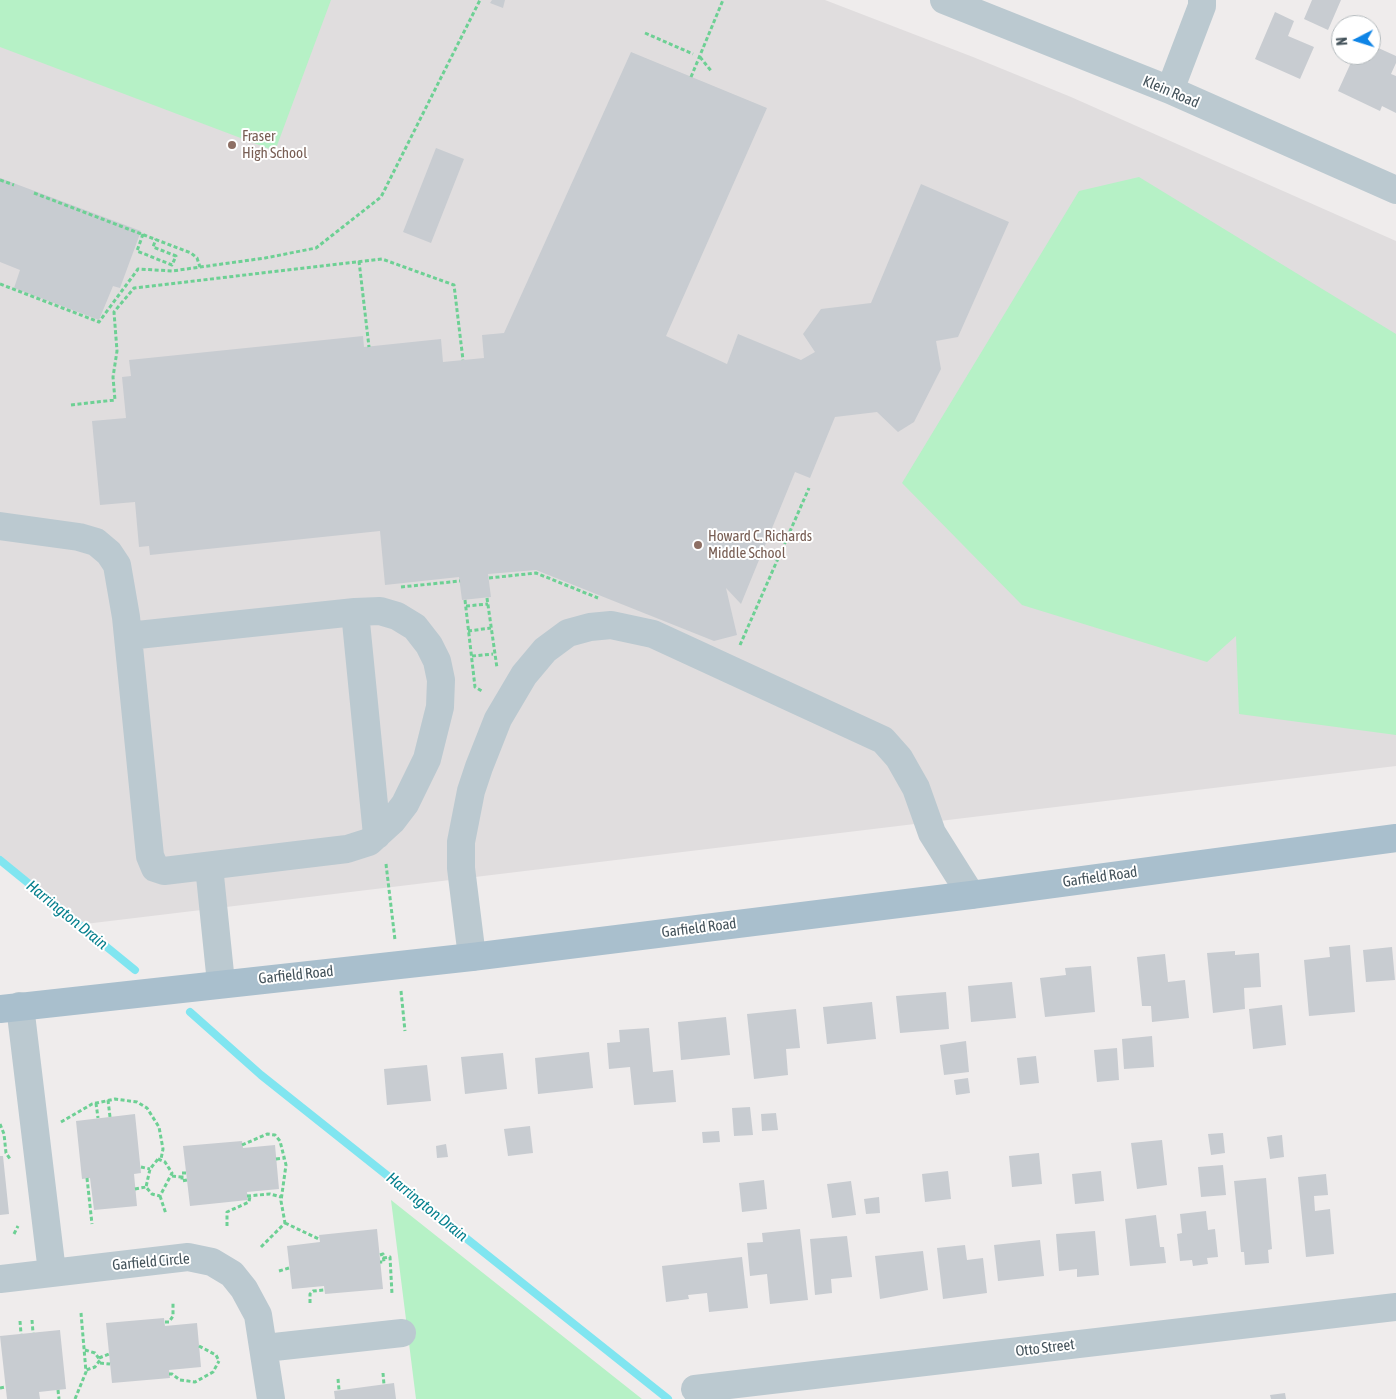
<!DOCTYPE html>
<style>
body{margin:0}
#map{position:relative;width:1396px;height:1399px;overflow:hidden;background:#efecec;font-family:"Asap Condensed",sans-serif}
canvas{display:block}
.north{position:absolute;left:1331px;top:15px;width:50px;height:50px;box-sizing:border-box;background:#fff;border:1px solid #b4babd;border-radius:50%;rotate:265deg;font-size:14px;font-weight:700;line-height:20px;text-align:center;color:#43525a}
.north::after{content:'';display:block;margin:auto;width:18px;height:22px;background:#0e84e6;clip-path:polygon(50% 0,100% 100%,50% 72%,0 100%)}
</style>
<div id="map">
<canvas width="1396" height="1399"></canvas>
<div class="north">N</div>
</div>
<script>
const ctx = document.querySelector('canvas').getContext('2d');
ctx.lineJoin = 'round';
function fill(path, color) { ctx.fillStyle = color; ctx.fill(path, 'evenodd'); }
const toPath = rows => new Path2D(rows.map(r => 'M' + r).join(''));
function stroke(path, color, width, dash) { ctx.strokeStyle = color; ctx.lineWidth = width; ctx.lineCap = dash ? 'butt' : 'round'; ctx.setLineDash(dash || []); ctx.stroke(path); }
function label(font, color, halo, rows, align = 'center') {
  ctx.font = font + ' "Asap Condensed",sans-serif'; ctx.lineWidth = 4; ctx.setLineDash([]); ctx.textBaseline = 'middle'; ctx.strokeStyle = halo; ctx.fillStyle = color; for (const [text, x, y, turn = 0] of rows) {
    ctx.save(); ctx.translate(x, y); ctx.rotate((+turn || 0) * Math.PI / 180); ctx.textAlign = isNaN(turn) ? turn : align; if (halo) ctx.strokeText(text, 0, 0); ctx.fillText(text, 0, 0); ctx.restore();
  }
}
const education = toPath([
 [0,0,825,0,973,57,1071,97,1396,241,1396,766,85,924,0,856]
]);
const green = toPath([
 [0,0,331,0,275,151,0,47],
 [1139,177,1396,334,1396,735,1239,714,1236,636,1207,662,1022,605,902,483,1079,191],
 [391,1200,642,1399,416,1399]
]);
const stream = toPath([
 [0,860,135,970],
 [190,1012,261,1075,668,1399]
]);
const building = toPath([
 [492,0,505,0,503,8,490,3],
 [1312,0,1341,0,1328,30,1304,19],
 [1275,12,1294,21,1288,36,1314,47,1300,79,1255,59],
 [1374,46,1396,56,1396,63,1391,74,1396,76,1396,113,1382,106,1380,111,1338,91,1354,56,1367,62],
 [631,52,767,108,666,336,727,364,738,334,801,360,815,352,803,334,821,309,871,303,921,184,1009,222,958,337,936,341,941,369,914,422,898,432,877,412,835,417,810,478,795,472,741,604,726,588,737,635,714,641,536,570,488,574,491,597,462,600,459,577,385,585,380,531,150,555,149,546,139,547,135,502,100,505,92,421,126,418,122,377,131,376,129,360,363,336,364,347,441,339,443,362,484,358,482,335,504,333],
 [436,148,464,159,431,243,403,232],
 [0,178,141,231,120,288,113,286,99,320,14,288,20,270,0,262],
 [1350,945,1355,1012,1309,1016,1304,960,1330,957,1329,947],
 [1392,947,1395,980,1366,982,1363,950],
 [1235,951,1235,955,1259,953,1261,987,1244,988,1245,1009,1213,1013,1207,953],
 [1165,954,1168,982,1185,980,1189,1018,1152,1022,1151,1006,1142,1006,1137,957],
 [1091,966,1095,1012,1045,1017,1040,978,1066,975,1065,968],
 [1012,982,1016,1018,971,1022,968,986],
 [946,992,949,1029,900,1033,896,996],
 [872,1002,876,1039,827,1044,823,1007],
 [1282,1005,1286,1045,1253,1049,1249,1009],
 [796,1009,800,1048,786,1049,788,1075,754,1079,747,1014],
 [726,1017,730,1055,681,1060,678,1022],
 [649,1028,653,1072,673,1070,676,1102,634,1105,630,1067,609,1069,607,1043,620,1042,619,1030],
 [1152,1036,1154,1067,1124,1069,1122,1039],
 [966,1041,969,1072,944,1075,940,1045],
 [1117,1048,1119,1080,1097,1082,1094,1050],
 [589,1052,593,1088,538,1094,535,1058],
 [503,1053,507,1089,465,1094,461,1057],
 [1036,1056,1039,1083,1020,1085,1017,1058],
 [427,1065,431,1101,387,1105,384,1069],
 [968,1078,970,1093,956,1095,954,1080],
 [750,1107,753,1135,734,1136,732,1108],
 [776,1113,778,1130,762,1131,761,1114],
 [135,1114,141,1173,134,1174,137,1206,94,1210,90,1178,82,1179,76,1121],
 [530,1126,533,1153,508,1156,504,1129],
 [719,1131,720,1142,703,1143,702,1132],
 [1223,1133,1225,1153,1211,1155,1208,1134],
 [1282,1135,1284,1157,1270,1159,1267,1137],
 [1162,1140,1167,1185,1137,1189,1131,1143],
 [242,1141,243,1148,275,1145,279,1189,247,1192,248,1200,190,1206,183,1146],
 [446,1144,448,1157,437,1158,436,1146],
 [1039,1153,1042,1184,1012,1187,1009,1156],
 [0,1156,3,1156,9,1214,0,1215],
 [1223,1165,1226,1195,1201,1197,1198,1167],
 [948,1171,951,1199,925,1202,922,1174],
 [1101,1171,1104,1201,1075,1204,1072,1174],
 [1326,1174,1328,1195,1314,1196,1315,1211,1330,1209,1334,1254,1306,1257,1298,1177],
 [1266,1178,1272,1249,1268,1250,1269,1263,1245,1265,1244,1252,1241,1252,1234,1181],
 [764,1180,767,1209,742,1212,739,1183],
 [851,1181,856,1215,832,1218,827,1184],
 [879,1197,880,1213,866,1214,864,1199],
 [1206,1211,1208,1230,1215,1229,1218,1257,1207,1258,1208,1264,1193,1266,1192,1260,1180,1261,1177,1234,1182,1233,1180,1214],
 [1156,1215,1160,1247,1164,1247,1166,1263,1130,1266,1125,1219],
 [377,1229,383,1289,325,1294,324,1286,292,1289,287,1246,320,1242,319,1235],
 [800,1229,808,1300,770,1304,767,1274,750,1276,747,1243,763,1242,762,1233],
 [1095,1231,1099,1275,1077,1277,1077,1269,1059,1271,1056,1234],
 [847,1236,852,1277,831,1279,832,1293,815,1295,810,1239],
 [1040,1240,1044,1276,998,1281,994,1245],
 [965,1245,967,1260,983,1258,987,1293,943,1299,937,1248],
 [923,1251,928,1290,880,1299,875,1256],
 [742,1257,748,1308,709,1312,707,1293,688,1295,689,1299,666,1302,662,1266],
 [164,1318,165,1326,197,1323,201,1367,169,1370,170,1378,112,1383,106,1323],
 [60,1330,66,1389,39,1392,40,1399,7,1399,0,1336],
 [394,1383,396,1399,335,1399,334,1391],
 [1285,1393,1286,1399,1271,1399,1270,1395]
]);
const path = toPath([
 [645,33,693,54],
 [700,57,712,72],
 [691,77,723,0],
 [0,180,14,185],
 [34,193,191,253,197,258,200,267],
 [143,234,137,251,172,265,176,256,153,247,156,239],
 [359,261,369,347],
 [0,284,99,322,138,269,172,271,265,258,316,248,381,197,480,0],
 [71,405,115,400,113,377,117,351,114,312,134,288,382,259,454,285,463,360],
 [489,578,536,573,598,598],
 [401,587,460,581],
 [487,598,497,668],
 [465,600,475,687,482,691],
 [466,606,488,604],
 [468,631,491,628],
 [740,645,809,488],
 [472,656,493,654],
 [386,864,395,940],
 [401,991,405,1031],
 [108,1100,110,1117],
 [96,1103,98,1118],
 [61,1122,92,1104,115,1099,137,1102,147,1108,159,1127,163,1149,161,1159],
 [0,1124,4,1134,6,1153,10,1159],
 [242,1145,267,1134,275,1135,280,1141,286,1165,281,1201,285,1223],
 [158,1159,165,1162,172,1173,160,1196,152,1194,146,1187,150,1169,158,1159],
 [276,1159,285,1158],
 [141,1167,150,1169],
 [186,1173,182,1173,182,1181,187,1180],
 [172,1176,182,1177],
 [87,1178,92,1224],
 [135,1189,146,1187],
 [160,1196,166,1214],
 [247,1196,270,1194,281,1197],
 [285,1223,319,1239],
 [227,1226,227,1212,249,1202,250,1196],
 [14,1234,18,1226],
 [261,1247,285,1223],
 [380,1255,383,1254,384,1262,380,1262],
 [383,1258,390,1257,392,1294],
 [279,1271,289,1268],
 [310,1303,310,1294,313,1291,324,1290],
 [32,1320,33,1333],
 [20,1321,21,1334],
 [165,1322,169,1322,173,1316,173,1302],
 [199,1346,216,1355,219,1361],
 [85,1350,95,1353,100,1360,95,1367,86,1370],
 [99,1358,109,1354],
 [100,1363,110,1364],
 [383,1373,384,1385],
 [169,1374,172,1374,180,1380,195,1382,213,1372,219,1361],
 [338,1379,339,1390],
 [0,1388,5,1387],
 [58,1390,59,1399],
 [75,1399,86,1372,81,1313]
]);
const minor = toPath([
 [944,0,1170,90,1396,190],
 [1170,90,1202,6,1202,0],
 [0,526,79,537,96,542,109,553,117,565,126,617,150,856,155,868,164,871,347,849,369,842,392,821,405,804,427,759,440,707,441,680,437,661,429,645,415,627,397,616,380,611,355,612,128,636],
 [355,612,377,835],
 [209,866,221,983],
 [472,957,461,868,461,842,471,791,479,767,498,719,524,675,545,650,568,633,590,627,611,625,653,634,883,740,899,758,916,788,932,833,971,895],
 [20,1006,52,1272],
 [0,1279,188,1257,212,1262,232,1274,244,1289,258,1315,271,1399],
 [265,1348,402,1333],
 [695,1389,1396,1307]
]);
const major = toPath([
 [0,1009,472,957,971,895,1396,838]
]);
const markers = [
 [232,145,5,"#8d6e63"],
 [698,545,5,"#8d6e63"]
];
const streetNames = [
 ["Klein Road",1171,92,23],
 ["Garfield Road",1100,877,-8],
 ["Garfield Road",699,928,-7],
 ["Garfield Road",296,975,-6],
 ["Garfield Circle",151,1262,-5],
 ["Otto Street",1045,1348,-7]
];
const educationNames = [
 ["Fraser",242,136],
 ["High School",242,153],
 ["Howard C. Richards",708,536],
 ["Middle School",708,553]
];
const waterNames = [
 ["Harrington Drain",67,915,39],
 ["Harrington Drain",427,1207,39]
];
fill(education, '#e0ddde');
fill(green, '#b6f1c6');
stroke(stream, '#80e5f0', 8);
fill(building, '#c8ccd1');
stroke(path, '#6dd094', 3, [4, 2.5]);
stroke(minor, '#bbc9d0', 28);
stroke(major, '#a9bfcd', 28);
for (const [x, y, r, color] of markers) { const dot = new Path2D(); dot.arc(x, y, r, 0, 2 * Math.PI); ctx.fillStyle = color; ctx.fill(dot); stroke(dot, '#fff', 2); }
label('15px', '#43525a', '#fff', streetNames);
label('15px', '#785e54', '#fff', educationNames, 'left');
label('italic 16px', '#07808e', '#fff', waterNames);
</script>
